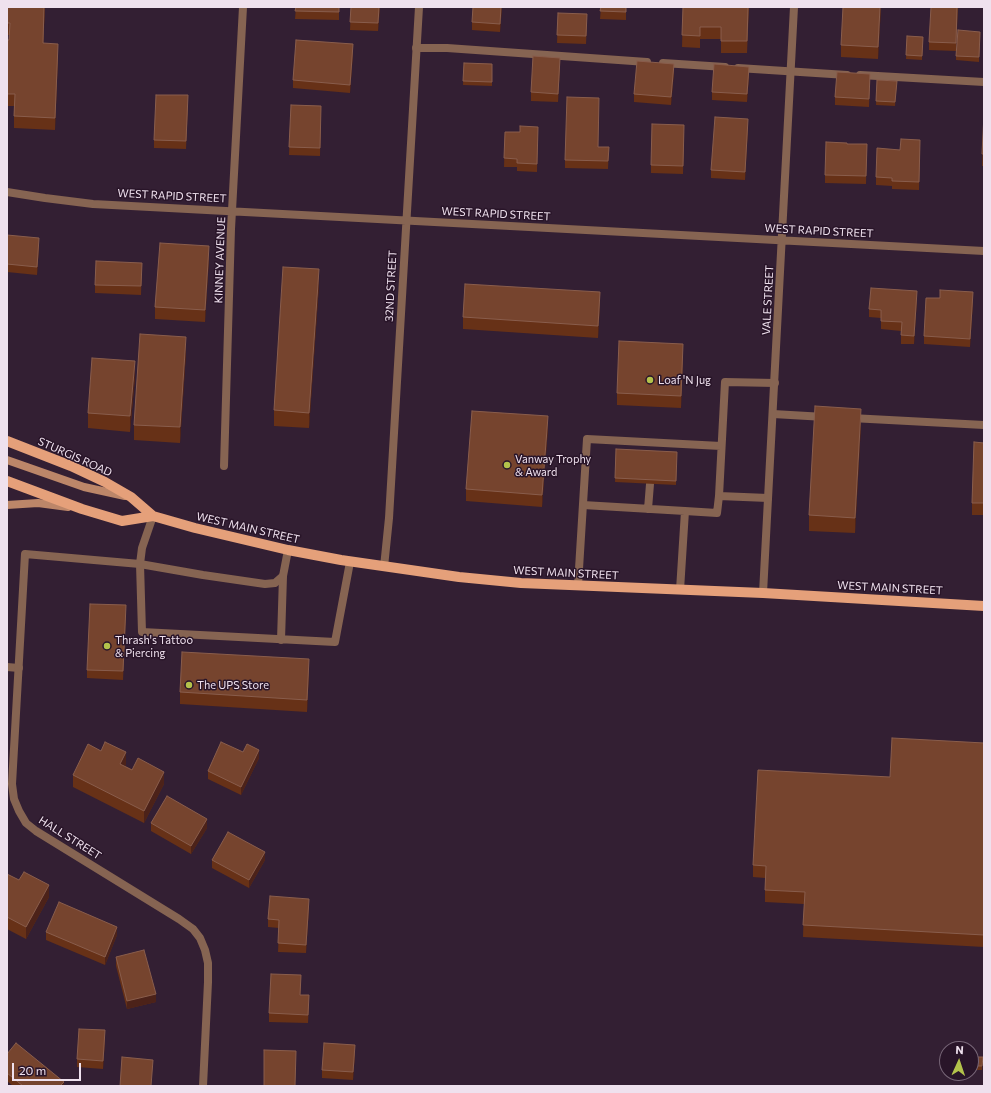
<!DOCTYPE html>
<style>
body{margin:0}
#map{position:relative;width:991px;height:1093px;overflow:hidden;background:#331f33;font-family:Commissioner,sans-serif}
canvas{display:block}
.frame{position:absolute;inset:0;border:8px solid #efe1ee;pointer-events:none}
.north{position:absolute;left:939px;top:1041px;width:40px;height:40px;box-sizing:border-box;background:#291529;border:1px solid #786778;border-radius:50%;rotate:3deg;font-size:11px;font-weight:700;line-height:16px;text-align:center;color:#efe1ee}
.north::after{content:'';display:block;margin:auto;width:14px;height:18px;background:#b3c24b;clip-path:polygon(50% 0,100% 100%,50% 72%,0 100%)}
.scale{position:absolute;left:12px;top:1063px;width:69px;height:18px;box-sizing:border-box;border:2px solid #efe1ee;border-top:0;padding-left:5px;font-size:12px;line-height:14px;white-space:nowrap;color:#efe1ee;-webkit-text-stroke:3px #291529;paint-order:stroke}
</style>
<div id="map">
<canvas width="991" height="1093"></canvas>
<div class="frame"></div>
<div class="north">N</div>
<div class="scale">20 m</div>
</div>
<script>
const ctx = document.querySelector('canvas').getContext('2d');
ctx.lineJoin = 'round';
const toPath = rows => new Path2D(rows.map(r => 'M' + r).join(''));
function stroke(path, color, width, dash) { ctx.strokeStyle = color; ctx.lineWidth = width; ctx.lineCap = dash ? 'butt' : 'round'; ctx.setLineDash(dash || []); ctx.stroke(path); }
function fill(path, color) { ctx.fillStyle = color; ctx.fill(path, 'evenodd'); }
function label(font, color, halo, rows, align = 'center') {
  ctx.font = font + ' Commissioner,sans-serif'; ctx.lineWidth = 3; ctx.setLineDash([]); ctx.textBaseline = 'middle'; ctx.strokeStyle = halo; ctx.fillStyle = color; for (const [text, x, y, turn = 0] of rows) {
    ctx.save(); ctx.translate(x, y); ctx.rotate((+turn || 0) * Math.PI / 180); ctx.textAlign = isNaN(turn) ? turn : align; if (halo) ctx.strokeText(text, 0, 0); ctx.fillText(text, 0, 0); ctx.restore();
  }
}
const lane = toPath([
 [416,48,447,48,647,62],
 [663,63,725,67],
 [738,68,847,75],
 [860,75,984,82],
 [773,414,825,417],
 [851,418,984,425],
 [768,498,719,496,725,382,775,383],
 [583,505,685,511,680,590],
 [648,509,650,484],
 [685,511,717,513,719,496],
 [140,564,142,632,335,642,350,562],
 [578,585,587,439,721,446],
 [281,640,283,576],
 [7,667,19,668]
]);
const street = toPath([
 [7,192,45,198,93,204,984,251],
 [224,466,231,229,243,7],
 [140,564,142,548,153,516],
 [384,567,389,518,419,7],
 [763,593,794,7],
 [203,1086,208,982,208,963,205,950,200,938,193,929,179,919,36,831,26,823,19,811,14,799,12,784,25,554,140,564,203,575,265,584,275,583,283,576,288,550]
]);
const secondary = toPath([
 [7,460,84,487,125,496],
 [7,505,38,503,68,507]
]);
const primary = toPath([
 [7,441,71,466,105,482,131,497,153,516],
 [7,481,82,509,122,521,153,516,195,528,288,550,341,560,459,577,521,583,763,593,984,606]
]);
const wall = toPath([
 [7,7,45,7,43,43,58,56,55,130,14,128,14,106,7,106,7,40,9,40,10,35,7,35],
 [296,7,339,7,339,20,295,19],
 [351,7,380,7,378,31,350,30],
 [502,7,500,32,472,30,472,22],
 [601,7,626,7,626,20,600,19],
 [683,7,749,7,747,53,721,53,721,39,700,39,700,48,682,47],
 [881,7,878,59,841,57,841,45],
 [958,7,956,51,929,50,929,42],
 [558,13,587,22,586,44,557,43],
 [980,32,979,62,956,60,956,56],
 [907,36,923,37,922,60,906,59],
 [353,53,350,93,293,88,293,80],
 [464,63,492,64,492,86,463,85],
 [560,66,558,102,531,101,531,92],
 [674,72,671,105,634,102,634,94],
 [749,75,747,102,712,100,712,92],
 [877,80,897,81,895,106,876,105],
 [870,82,869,107,835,105,835,97],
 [188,104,186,149,154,148,154,140],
 [291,105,321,106,320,156,289,155],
 [984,114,984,166,982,166],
 [538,127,537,172,517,171,517,167,504,167,505,132,520,132],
 [748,127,745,180,711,178,711,170],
 [684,133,683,174,651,173,651,165],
 [847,144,867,144,866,184,825,183,825,175],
 [598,147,609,147,608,169,565,168,565,160],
 [920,148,919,190,892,189,892,186,876,185,876,177],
 [7,235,39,246,37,275,7,272],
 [209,258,205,322,155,319,155,307],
 [142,263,141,295,95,293,95,285],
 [319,285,309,428,274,426,274,410],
 [917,299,914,344,901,344,901,331,881,329,881,318,869,317,869,309],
 [973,301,970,347,924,344,924,336],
 [600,304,598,338,463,329,463,317],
 [186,353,180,443,134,440,134,425],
 [683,356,681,408,617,405,617,393],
 [135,377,130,432,88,428,88,413],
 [861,424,855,533,809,531,809,515],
 [548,428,542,507,466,501,466,489],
 [984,443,984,515,972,515,972,503],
 [616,449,677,452,676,485,615,482],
 [126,613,123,680,87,678,87,670],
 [309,671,307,712,180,704,180,692],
 [984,743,984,947,803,937,804,904,765,902,765,878,753,877,753,865,890,777],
 [243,752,259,758,241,795,208,779,208,771],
 [126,764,125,766,164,784,144,823,73,787,73,775],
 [151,823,207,828,191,854,151,831],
 [212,860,265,860,249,888,212,868],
 [7,874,49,897,26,939,7,929],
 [309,907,306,953,278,952,279,928,268,927,268,919],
 [46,932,117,935,105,965,46,940],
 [116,957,156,1002,127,1009,116,966],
 [301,983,300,995,309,1003,308,1023,269,1022,269,1013],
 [105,1039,103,1069,77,1067,77,1059],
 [355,1053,353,1080,322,1078,322,1070],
 [7,1054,64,1086,13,1086,7,1081],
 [972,1057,983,1057,982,1070,972,1070]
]);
const shadedWall = toPath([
 [44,7,45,7,43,55,43,43],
 [379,7,380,7,378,31,378,23],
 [501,7,502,7,500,32,500,24],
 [880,7,881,7,878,59,878,47],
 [58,44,58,56,55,130,55,118],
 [353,44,353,53,350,93,350,85],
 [560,58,560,66,558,102,558,94],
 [674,64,674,72,671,105,671,97],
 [749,67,749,75,747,102,747,94],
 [748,119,748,127,745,180,745,172],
 [39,238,39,246,37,275,37,267],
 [209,246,209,258,205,322,205,310],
 [319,269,319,285,309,428,309,413],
 [917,291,917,299,914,344,914,336],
 [600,292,600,304,598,338,598,326],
 [973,292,973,301,970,347,970,339],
 [186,337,186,353,180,443,180,427],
 [683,344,683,356,681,408,681,396],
 [135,361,135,377,130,432,130,416],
 [861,409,861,424,855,533,855,518],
 [548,416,548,428,542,507,542,495],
 [309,659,309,671,307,712,307,700],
 [259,750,259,758,241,795,241,787],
 [126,752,126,764,120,776,120,764],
 [164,772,164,784,144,823,144,811],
 [207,819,207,828,191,854,191,846],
 [265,852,265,860,249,888,249,880],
 [49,885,49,897,26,939,26,927],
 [309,899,309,907,306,953,306,945],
 [117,927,117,935,105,965,105,957],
 [156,994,156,1002,127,1009,127,1001],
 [105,1030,105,1039,103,1069,103,1061],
 [355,1045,355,1053,353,1080,353,1072],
 [64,1082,64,1086,60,1086]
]);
const building = toPath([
 [7,7,44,7,43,43,58,44,55,118,14,116,15,94,7,94,7,40,9,40,10,23,7,23,7,7],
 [296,7,339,7,339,12,295,11,296,7],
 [351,7,379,7,378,23,350,22,351,7],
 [473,7,501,7,500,24,472,22,473,7],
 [601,7,626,7,626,12,600,11,601,7],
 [683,7,748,7,747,41,721,41,721,27,700,27,700,36,682,35,683,7],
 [843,7,880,7,878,47,841,45,843,7],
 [931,7,957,7,956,43,929,42,931,7],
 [558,13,587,14,586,36,557,35,558,13],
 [958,30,980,32,979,57,956,56,958,30],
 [907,36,923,37,922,56,906,55,907,36],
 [296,40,353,44,350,85,293,80,296,40],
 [533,56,560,58,558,94,531,92,533,56],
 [637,61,674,64,671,97,634,94,637,61],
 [464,63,492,64,492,82,463,81,464,63],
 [714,64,749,67,747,94,712,92,714,64],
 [837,72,870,74,869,99,835,97,837,72],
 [877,80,897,81,895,102,876,101,877,80],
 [156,95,188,95,186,141,154,140,156,95],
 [567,97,599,98,598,147,609,147,608,161,565,160,567,97],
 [291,105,321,106,320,148,289,147,291,105],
 [984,114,984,154,982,154,984,114],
 [715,117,748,119,745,172,711,170,715,117],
 [652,124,684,125,683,166,651,165,652,124],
 [520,126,538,127,537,164,517,163,517,159,504,158,505,132,520,132,520,126],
 [901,139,920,140,919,182,892,181,892,178,876,177,877,148,900,150,901,139],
 [826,142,847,143,847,144,867,144,866,176,825,175,826,142],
 [7,235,39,238,37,267,7,264,7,235],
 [160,243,209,246,205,310,155,307,160,243],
 [96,261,142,263,141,286,95,285,96,261],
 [283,267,319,269,309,413,274,410,283,267],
 [465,284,600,292,598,326,463,317,465,284],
 [871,288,917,291,914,336,901,335,902,322,881,321,881,310,869,309,871,288],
 [940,290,973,292,970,339,924,336,926,298,940,298,940,290],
 [140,334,186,337,180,427,134,425,140,334],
 [619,341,683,344,681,396,617,393,619,341],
 [92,358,135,361,130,416,88,413,92,358],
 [815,406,861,409,855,518,809,515,815,406],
 [472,411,548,416,542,495,466,489,472,411],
 [974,442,984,443,984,503,972,503,974,442],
 [616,449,677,452,676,481,615,478,616,449],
 [90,604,126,605,123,671,87,670,90,604],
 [182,652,309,659,307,700,180,692,182,652],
 [892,738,984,743,984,935,803,925,805,892,765,890,766,866,753,865,758,770,890,777,892,738],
 [105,742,126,752,120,764,132,770,138,758,164,772,144,811,73,775,88,744,101,751,105,742],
 [221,742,243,752,247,744,259,750,241,787,208,771,221,742],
 [167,796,207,819,191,846,151,823,167,796],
 [228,832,265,852,249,880,212,860,228,832],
 [24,872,49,885,26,927,7,917,7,874,19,880,24,872],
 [270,896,309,899,306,945,278,943,279,920,268,919,270,896],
 [59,902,117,927,105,957,46,932,59,902],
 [144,950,156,994,127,1001,116,957,144,950],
 [271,974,301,975,300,995,309,995,308,1015,269,1013,271,974],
 [79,1029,105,1030,103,1061,77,1059,79,1029],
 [16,1043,64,1082,60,1086,23,1086,7,1073,7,1054,16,1043],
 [324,1043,355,1045,353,1072,322,1070,324,1043],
 [264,1050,296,1051,295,1086,264,1086,264,1050],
 [122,1057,153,1060,151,1086,120,1086,122,1057],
 [972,1057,983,1057,982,1066,972,1066,972,1057]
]);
const markers = [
 [650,380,4,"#b3c24b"],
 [507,465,4,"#b3c24b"],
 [107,646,4,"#b3c24b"],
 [189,685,4,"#b3c24b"]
];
const streetNames = [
 ["WEST RAPID STREET",172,196,3],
 ["WEST RAPID STREET",496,214,3],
 ["WEST RAPID STREET",819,231,3],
 ["KINNEY AVENUE",220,260,-88],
 ["32ND STREET",391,286,-87],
 ["VALE STREET",768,300,-87],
 ["STURGIS ROAD",75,457,24],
 ["WEST MAIN STREET",248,528,13],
 ["WEST MAIN STREET",566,573,3],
 ["WEST MAIN STREET",890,588,3],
 ["HALL STREET",70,838,32]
];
const poiNames = [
 ["Loaf 'N Jug",658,380],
 ["Vanway Trophy",515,459],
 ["& Award",515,472],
 ["Thrash's Tattoo",115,640],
 ["& Piercing",115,653],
 ["The UPS Store",197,685]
];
stroke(lane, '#866452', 8);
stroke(street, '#866452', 8);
stroke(secondary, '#bc8669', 8);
stroke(primary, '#e5a07a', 10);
fill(wall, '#673117');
fill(shadedWall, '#4c2219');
fill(building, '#76442e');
stroke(building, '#895d4c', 1);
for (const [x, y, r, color] of markers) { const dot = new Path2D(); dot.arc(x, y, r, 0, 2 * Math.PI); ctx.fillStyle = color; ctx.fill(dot); stroke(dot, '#291529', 1.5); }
label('11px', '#efe1ee', '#291529', streetNames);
label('11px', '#efe1ee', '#291529', poiNames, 'left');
</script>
